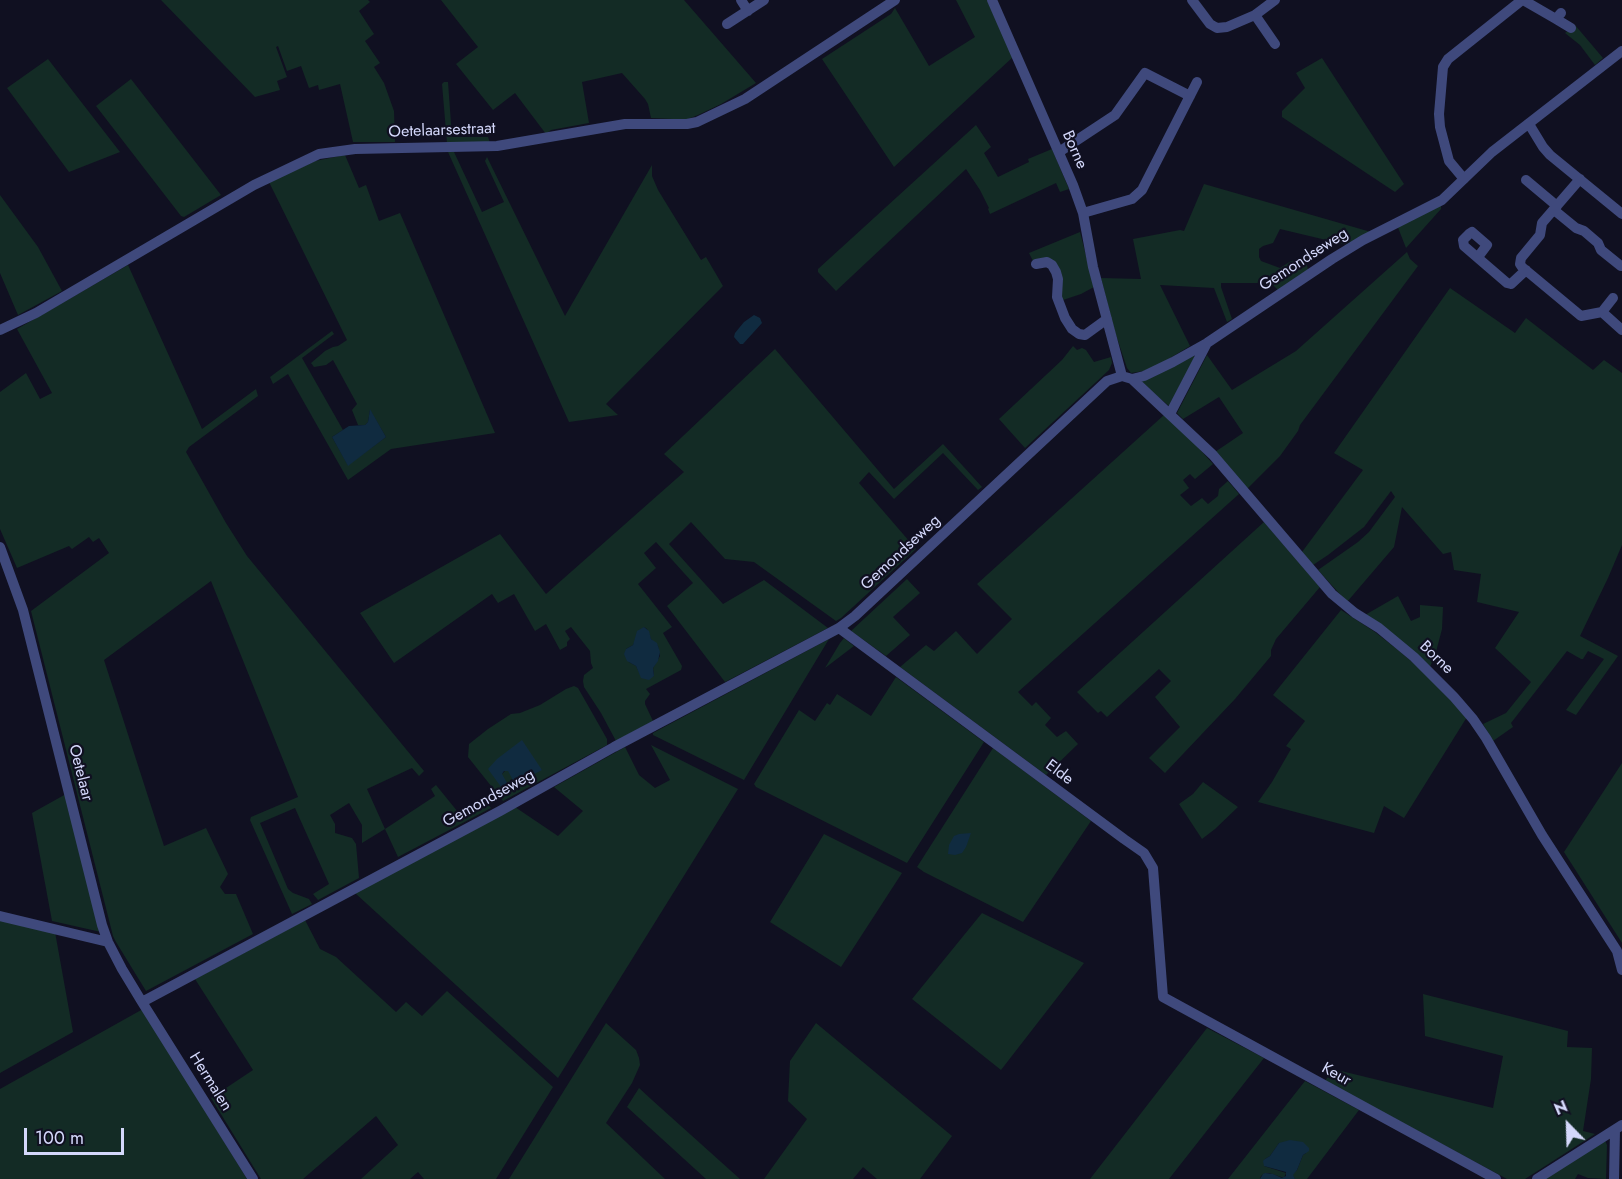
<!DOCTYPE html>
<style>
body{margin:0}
#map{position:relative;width:1622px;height:1179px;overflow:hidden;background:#101021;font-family:Jost,sans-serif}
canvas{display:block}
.north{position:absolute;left:1538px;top:1095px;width:60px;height:60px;-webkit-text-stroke:4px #101021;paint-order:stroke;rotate:337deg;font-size:16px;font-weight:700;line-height:24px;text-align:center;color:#d4d8fb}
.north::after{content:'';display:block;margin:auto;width:21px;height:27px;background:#d4d8fb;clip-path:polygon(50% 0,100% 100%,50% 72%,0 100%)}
.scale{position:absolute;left:24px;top:1128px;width:100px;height:27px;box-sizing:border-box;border:3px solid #d4d8fb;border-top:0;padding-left:8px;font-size:18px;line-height:21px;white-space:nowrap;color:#d4d8fb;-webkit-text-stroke:4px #101021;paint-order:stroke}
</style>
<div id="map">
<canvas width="1622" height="1179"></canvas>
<div class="north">N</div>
<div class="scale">100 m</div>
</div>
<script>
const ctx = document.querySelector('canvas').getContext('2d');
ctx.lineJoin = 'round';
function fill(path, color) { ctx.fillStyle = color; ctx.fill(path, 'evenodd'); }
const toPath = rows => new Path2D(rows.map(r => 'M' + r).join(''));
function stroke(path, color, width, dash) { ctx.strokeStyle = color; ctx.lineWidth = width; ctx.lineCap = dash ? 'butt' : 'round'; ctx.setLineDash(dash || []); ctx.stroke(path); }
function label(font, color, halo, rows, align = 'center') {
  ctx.font = font + ' Jost,sans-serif'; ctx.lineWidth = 4.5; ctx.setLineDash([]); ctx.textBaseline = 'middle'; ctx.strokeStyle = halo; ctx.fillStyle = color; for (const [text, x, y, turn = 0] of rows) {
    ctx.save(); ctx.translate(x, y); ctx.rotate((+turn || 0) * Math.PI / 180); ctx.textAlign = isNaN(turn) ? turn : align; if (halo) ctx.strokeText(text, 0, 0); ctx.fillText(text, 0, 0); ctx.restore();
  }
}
const green = toPath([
 [161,0,368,0,370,2,359,11,374,34,365,41,380,63,374,67,384,83,394,111,395,142,353,142,340,84,319,90,318,85,309,88,301,66,287,71,278,46,276,47,287,77,277,81,280,90,255,97],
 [441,0,684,0,756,83,721,104,698,115,688,119,673,119,651,118,648,104,645,99,622,73,582,82,589,123,551,130,546,134,515,93,493,110,456,64,478,47],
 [956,0,987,0,1013,57,894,167,822,59,891,14,895,8,929,66,975,37],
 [1575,25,1603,58,1595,65,1580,45,1565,33],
 [1322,58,1404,184,1395,192,1282,117,1282,111,1305,88,1296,73],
 [48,59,65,81,120,152,69,172,7,88],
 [131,79,221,195,184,217,181,216,96,106],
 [444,82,448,82,452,137,488,137,490,143,447,143,442,84],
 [976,125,991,147,984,153,998,177,1029,162,1028,159,1052,149,1069,189,1060,192,1056,183,990,214,988,209,989,208,980,190,966,169,836,291,818,272,818,269],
 [448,152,454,152,482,212,504,202,485,161,487,157,565,316,652,165,652,176,658,190,701,260,706,257,723,286,606,404,618,415,569,422],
 [345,155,359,188,366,185,379,221,400,213,495,433,391,449,348,480,288,374,273,384,270,377,332,331,334,334,302,358,343,430,332,437,348,465,386,437,370,410,368,422,365,425,358,425,352,410,357,404,333,360,326,365,314,367,311,363,325,351,333,347,338,346,347,340,269,182,315,161],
 [1204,184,1371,232,1347,245,1280,229,1273,243,1263,246,1259,249,1259,257,1261,261,1280,268,1291,261,1300,260,1307,265,1308,270,1278,290,1273,285,1269,283,1221,283,1221,287,1232,319,1227,322,1214,288,1160,285,1190,346,1160,364,1144,371,1131,373,1127,368,1115,332,1101,278,1141,279,1133,239,1180,230,1184,231],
 [0,195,38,247,62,291,18,315,0,273],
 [1441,204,1441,209,1406,248,1397,225],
 [1080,232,1094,287,1081,294,1060,301,1059,270,1033,261,1029,253],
 [1407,252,1410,259,1418,266,1300,425,1298,431,1280,456,1247,489,1215,452,1243,433,1219,397,1183,419,1177,413,1207,355,1232,390,1296,351],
 [128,265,202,429,256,389,258,396,189,447,186,452,226,523,247,556,424,771,419,776,412,768,367,789,385,829,435,796,431,789,436,785,462,817,486,802,491,808,398,857,385,829,362,843,362,825,349,803,330,815,335,824,335,833,352,838,356,844,359,878,318,900,313,894,329,884,295,808,260,823,288,889,293,893,309,899,312,904,292,914,250,820,251,817,298,797,211,581,104,660,164,846,206,828,228,874,220,887,225,894,236,894,253,934,146,991,116,942,113,936,31,611,109,553,99,538,93,542,89,537,72,549,69,546,17,568,0,529,0,392,26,373,40,399,52,393,17,329],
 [1450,288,1515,333,1526,318,1593,370,1604,360,1622,373,1622,545,1608,578,1580,636,1618,656,1576,715,1566,710,1604,659,1588,651,1583,659,1581,659,1567,651,1511,723,1513,727,1493,741,1483,724,1506,713,1531,682,1495,648,1519,612,1477,602,1481,574,1454,570,1451,552,1443,554,1402,507,1394,547,1347,602,1318,570,1358,542,1369,532,1395,497,1391,491,1364,527,1328,555,1313,565,1302,552,1363,470,1334,453],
 [1073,346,1077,350,1082,348,1086,350,1094,362,1111,357,1112,363,1109,370,1025,448,999,419,1062,360],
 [775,349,894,489,943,444,982,487,978,490,943,453,894,499,869,472,859,483,916,549,841,618,836,621,754,562,725,559,691,522,669,544,723,604,764,580,828,628,725,682,667,606,693,583,656,542,644,553,656,568,638,584,672,627,663,633,682,666,681,670,646,689,650,694,645,701,645,704,653,721,616,741,601,713,584,687,583,681,584,675,593,668,591,663,590,651,571,627,565,631,570,639,567,642,567,646,560,650,546,624,535,631,514,594,498,603,492,594,394,663,360,613,500,534,546,594,684,472,664,454],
 [644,627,647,629,651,639,658,646,660,656,653,668,654,676,642,678,636,666,629,662,626,649,633,645],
 [1192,355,1195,357,1169,406,1146,387,1141,381],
 [1164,415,1195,444,1213,464,1195,479,1190,474,1183,480,1189,488,1180,495,1191,506,1202,498,1208,504,1218,496,1219,489,1228,481,1239,494,1018,692,1032,706,1036,702,1051,718,1045,725,1057,737,1066,731,1078,744,1046,775,900,667,926,645,934,651,956,631,977,654,1012,619,977,584],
 [1264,522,1320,587,1276,639,1271,650,1271,656,1235,699,1165,773,1149,758,1180,727,1155,697,1171,681,1159,669,1107,717,1101,711,1098,713,1077,692],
 [907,579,920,593,893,617,910,635,886,656,851,631],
 [1398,596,1411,621,1420,617,1420,605,1443,607,1442,629,1436,652,1430,667,1365,615],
 [1341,610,1375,632,1398,650,1418,667,1467,717,1404,818,1384,806,1374,833,1258,802,1272,782,1291,749,1286,746,1305,721,1273,695],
 [844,638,854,646,825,668,840,643],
 [829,639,744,780,653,735,653,733],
 [896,677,984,742,907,863,756,787,754,784,799,710,815,721,827,703,830,705,837,694,871,716],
 [574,686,578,688,590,709,607,739,607,745,503,801,468,757,469,744,488,729,511,714,520,713,540,705,566,689],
 [497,759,542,770,506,770,502,774],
 [651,745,738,789,558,1078,355,893,515,807,558,836,583,811,554,787,625,747,639,775,655,788,670,780],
 [993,748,1091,821,1023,922,924,872,917,867],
 [1622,763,1622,943,1564,852],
 [1203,782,1238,807,1215,829,1202,839,1179,804,1193,794],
 [66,794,101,932,52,921,32,813],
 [824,834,902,873,841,967,770,922],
 [982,913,1084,963,1001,1070,912,999],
 [0,920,55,932,73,1032,0,1073],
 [305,920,320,949,336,957,396,1012,406,1002,422,1016,447,991,553,1087,496,1179,424,1179,418,1172,410,1179,361,1179,398,1145,376,1116,303,1179,261,1179,211,1098,253,1070,195,979],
 [1423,994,1568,1031,1567,1047,1592,1048,1591,1079,1583,1131,1595,1134,1525,1179,1507,1179,1325,1081,1333,1069,1493,1108,1503,1056,1425,1036],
 [143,1009,247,1179,0,1179,0,1089],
 [606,1023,636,1050,639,1058,640,1065,632,1083,606,1123,665,1179,509,1179],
 [816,1023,952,1136,920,1179,877,1179,863,1167,853,1179,764,1179,807,1119,788,1101,790,1061],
 [1207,1028,1264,1058,1169,1179,1090,1179],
 [1305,1081,1359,1110,1307,1179,1295,1179,1292,1175,1297,1170,1303,1155,1306,1153,1279,1143,1270,1156,1265,1159,1264,1166,1286,1173,1284,1178,1269,1173,1265,1173,1261,1176,1260,1179,1228,1179],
 [639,1088,652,1100,740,1179,706,1179,627,1107],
 [1604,1138,1607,1145,1606,1179,1588,1178,1578,1174,1575,1179,1539,1179]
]);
const water = toPath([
 [754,315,760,318,762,323,743,344,740,344,734,337,735,333,744,322],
 [370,409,386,437,348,466,332,437,349,426,365,425,368,422],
 [644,627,649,631,651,639,657,643,660,652,658,661,653,668,654,676,649,680,641,678,636,666,627,661,624,654,626,649,633,645,637,631],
 [522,740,542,770,515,784,508,771,504,771,502,774,510,788,504,791,488,769,497,759],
 [971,833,966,847,962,853,955,855,948,854,949,845,954,836,959,834],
 [1290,1140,1303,1142,1309,1148,1309,1151,1303,1155,1297,1170,1293,1175,1295,1179,1260,1179,1263,1174,1265,1173,1273,1174,1282,1178,1286,1176,1286,1172,1264,1166,1263,1161,1265,1159,1270,1156,1279,1143]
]);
const minor = toPath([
 [741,0,748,11],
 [992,0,1073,185,1083,213,1093,267,1122,376],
 [1192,0,1210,24,1217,28,1227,27,1255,15,1275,0],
 [1523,0,1556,19,1561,13],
 [1255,15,1275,44],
 [1556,19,1571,28],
 [727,24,764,0],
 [1529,124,1543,147,1550,155,1622,214],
 [1059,152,1115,115,1145,73,1190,96],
 [1464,179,1449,161,1440,127,1439,114,1443,67,1448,59,1522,0],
 [1580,179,1542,223,1540,235,1521,258,1520,264,1522,267,1581,316,1602,312,1622,330],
 [1526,180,1557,206],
 [1554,210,1576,228,1584,231,1598,243,1601,250,1621,266],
 [1083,213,1132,199,1142,190,1197,82],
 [1478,257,1487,245,1472,232,1469,234,1463,240,1464,246,1507,283,1511,284,1526,270],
 [1036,264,1047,262,1052,265,1056,272,1058,279,1057,297,1065,318,1072,329,1079,334,1085,335,1107,319],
 [1602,312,1613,298],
 [0,330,36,313,254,185,319,154,355,149,497,146,625,124,687,124,697,122,745,99,895,0],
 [1132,379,1213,455,1332,594,1355,613,1379,628,1414,657,1454,697,1473,719,1486,738,1542,835,1617,951,1622,970],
 [1170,414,1207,343],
 [0,547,23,610,102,925,108,942,122,969,142,1002,253,1179],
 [839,628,1124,839,1144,853,1153,868,1163,997,1496,1179],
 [0,916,108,942],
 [142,1002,500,811,614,747,839,628,855,616,1107,381,1122,376,1132,379,1144,376,1173,362,1207,343,1332,259,1363,240,1442,200,1492,152,1622,51],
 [1537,1179,1622,1125],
 [1614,1179,1615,1130]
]);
const streetNames = [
 ["Oetelaarsestraat",442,131,-2],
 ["Borne",1074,150,66],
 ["Gemondseweg",1304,260,-33],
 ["Gemondseweg",901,553,-43],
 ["Borne",1436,658,44],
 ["Oetelaar",80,773,76],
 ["Elde",1059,773,37],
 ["Gemondseweg",489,799,-29],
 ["Keur",1336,1075,29],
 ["Hermalen",210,1082,58]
];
fill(green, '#132b25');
fill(water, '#102b40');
stroke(minor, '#3f497c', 10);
label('16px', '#d4d8fb', '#101021', streetNames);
</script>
